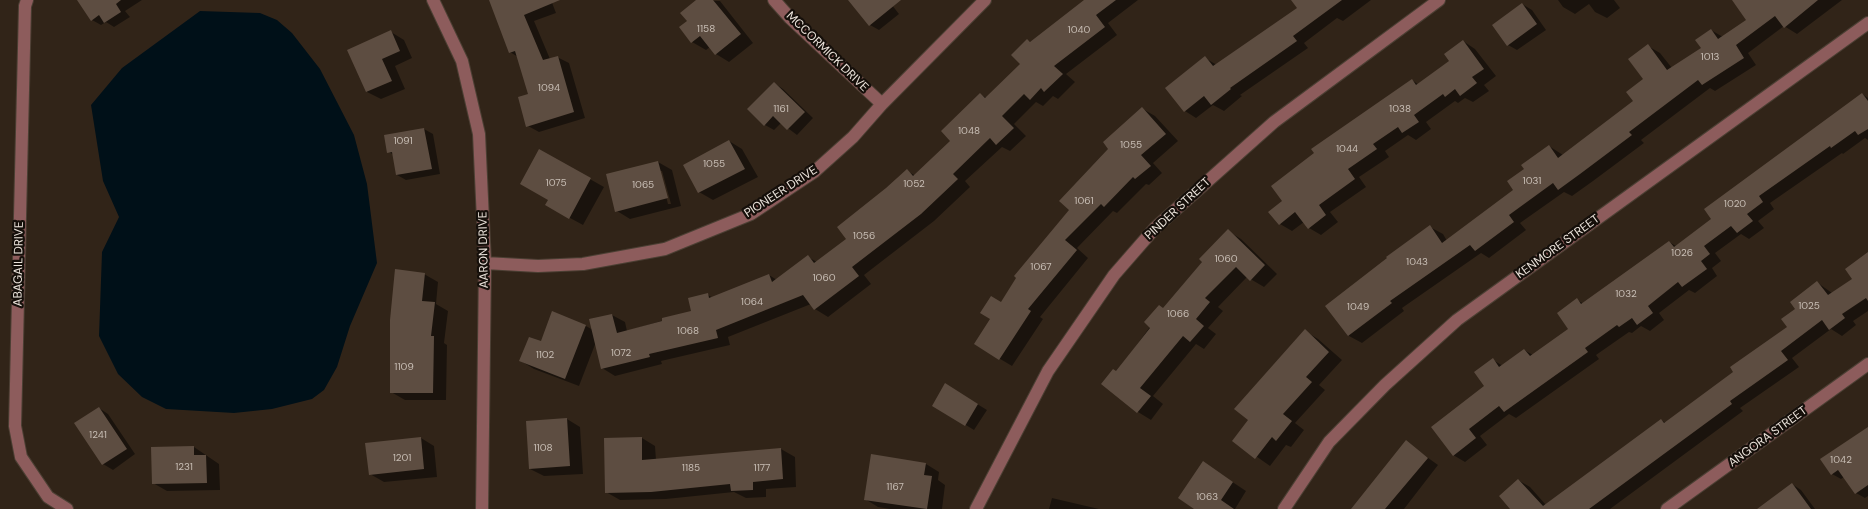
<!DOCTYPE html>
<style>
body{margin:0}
canvas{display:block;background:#312418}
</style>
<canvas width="1868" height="509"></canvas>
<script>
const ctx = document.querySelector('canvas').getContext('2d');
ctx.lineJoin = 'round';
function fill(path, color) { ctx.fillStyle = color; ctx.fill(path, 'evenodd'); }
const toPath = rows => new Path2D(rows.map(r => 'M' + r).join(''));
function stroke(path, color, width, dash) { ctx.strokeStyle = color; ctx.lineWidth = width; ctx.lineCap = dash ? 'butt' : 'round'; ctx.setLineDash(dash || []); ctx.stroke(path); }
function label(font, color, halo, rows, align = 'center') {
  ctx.font = font + ' "DM Sans",sans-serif'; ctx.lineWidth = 4.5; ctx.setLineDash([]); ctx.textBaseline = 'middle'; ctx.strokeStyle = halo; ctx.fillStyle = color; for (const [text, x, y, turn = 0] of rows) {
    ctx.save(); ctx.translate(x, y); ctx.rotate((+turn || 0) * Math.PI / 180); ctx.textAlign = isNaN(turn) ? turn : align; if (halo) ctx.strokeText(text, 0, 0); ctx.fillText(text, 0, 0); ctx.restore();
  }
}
const water = toPath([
 [200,11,260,13,277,20,292,33,320,69,354,135,367,184,377,263,350,326,337,367,324,390,312,399,272,409,234,413,166,409,142,397,118,374,99,336,102,252,119,217,103,181,91,105,122,68]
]);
const shadow = toPath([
 [79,0,142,0,125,11,130,17,114,27,106,22,101,25,92,20],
 [492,0,551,0,556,13,534,21,550,59,557,57,569,63,585,118,539,132,528,126,530,95,518,57,510,52],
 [698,0,720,1,753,43,729,62,716,54,710,47,706,50,692,42],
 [850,0,888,0,899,14,879,30,870,25],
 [1086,0,1138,0,1108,23,1117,35,1066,74,1075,82,1058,99,1053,96,1043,106,1036,102,1014,124,1026,136,1010,151,1002,147,965,181,970,187,934,221,864,275,871,284,828,317,815,309,811,304,728,337,730,345,661,361,662,364,615,376,602,368,596,342,579,386,534,369,521,361,542,343,586,326,593,330,612,315,625,322,627,331,692,312,708,295,713,298,769,275,777,280,808,257,817,262,848,239,887,189,907,171,916,176,952,141,981,95,987,98,1022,64,1028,41,1031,42],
 [1293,0,1371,0,1343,21,1337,18,1304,43,1308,48,1240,95,1242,96,1224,111,1213,105,1196,118,1185,111,1205,58,1217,65,1299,9],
 [1558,0,1614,0,1620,8,1607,18,1595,12,1589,4,1575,14,1563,7],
 [1746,0,1842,0,1797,34,1784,26,1748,53,1756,65,1715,91,1710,88,1641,140,1644,143,1593,181,1572,196,1564,192,1520,223,1526,230,1489,258,1481,253,1402,308,1404,311,1362,343,1349,336,1327,307,1430,227,1443,234,1447,241,1514,190,1525,170,1549,146,1563,155,1635,101,1645,79,1648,46,1660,53,1672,68,1703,48,1711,30,1723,37,1748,20],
 [1522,4,1532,10,1546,30,1517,50,1508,45],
 [391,32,404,40,412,58,395,66,405,89,381,99,367,92,349,51],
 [1463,41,1475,49,1496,76,1484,85,1489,91,1473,102,1465,98,1458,103,1455,101,1426,122,1431,129,1416,140,1408,135,1385,151,1389,157,1359,177,1366,187,1330,212,1338,222,1321,235,1309,228,1304,222,1292,231,1280,224,1284,201,1412,80,1419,85,1451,61],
 [774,83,783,89,813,118,797,135,781,123,774,130,765,125],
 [1862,94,1868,98,1868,140,1865,138,1843,154,1842,153,1770,203,1774,209,1758,221,1764,228,1749,239,1741,234,1715,253,1721,261,1712,268,1717,276,1695,293,1689,290,1659,313,1664,320,1650,331,1641,326,1632,333,1629,332,1596,355,1599,359,1516,418,1509,414,1480,436,1487,445,1465,462,1453,455,1486,387,1493,360,1503,366,1524,350,1533,355,1570,329,1577,300,1584,304,1669,242,1676,246,1713,219],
 [1143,109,1155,116,1178,141,1153,163,1162,173,1149,185,1146,184,1117,213,1113,211,1077,248,1088,258,1040,317,1043,319,1012,366,975,344,1002,303,1070,210,1110,149],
 [424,129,433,134,440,174,406,180,397,175,394,155,389,152],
 [729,141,742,149,758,177,713,200,699,192],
 [540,151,604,187,583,225,546,205,549,199],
 [658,162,672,170,681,206,630,219,617,211],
 [660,171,662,171,671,204,668,204],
 [1228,231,1241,239,1277,274,1264,287,1247,277,1218,307,1223,311,1208,328,1216,334,1204,349,1196,344,1153,396,1163,404,1151,420,1138,412,1117,372,1163,309],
 [1868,254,1868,311,1853,321,1856,325,1842,336,1831,329,1792,358,1799,367,1740,408,1743,411,1610,509,1512,509,1518,480,1530,487,1546,505,1661,420,1666,423,1734,372,1789,327,1797,309,1818,283,1832,293,1854,279],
 [424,274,438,282,436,304,448,311,444,343,447,345,446,400,405,400,391,392],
 [1305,331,1318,339,1342,360,1319,385,1325,390,1295,423,1304,430,1291,447,1286,445,1270,466,1233,440,1250,419],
 [946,385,987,410,974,430,933,405],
 [99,408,108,414,135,454,113,470,103,464,76,424],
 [567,419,580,427,583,474,544,476,530,469],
 [1868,428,1868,496,1865,498,1856,493,1844,477,1841,479,1832,474],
 [421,438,434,446,437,477,384,482,370,474],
 [642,438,655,446,656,460,781,449,795,457,796,487,766,489,766,497,746,498,734,492,666,499,620,500,606,492],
 [1406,442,1438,465,1404,509,1354,509],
 [194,447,219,464,220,490,167,491,153,483],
 [1204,463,1246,491,1235,509,1196,509],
 [926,464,939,472,938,480,945,485,942,509,890,509,878,507,865,499],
 [1792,484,1801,490,1815,509,1761,509],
 [1052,498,1099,509,1049,509]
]);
const building = toPath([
 [77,0,121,0,116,4,121,12,104,23,99,15,91,21],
 [489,0,560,0,524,15,543,60,558,56,574,112,526,127,518,97,528,94,515,51,509,53],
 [696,0,713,0,741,34,715,55,700,36,691,43,679,27,687,21,680,13],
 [848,0,901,0,869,26],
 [1084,0,1116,0,1096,15,1105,27,1054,66,1063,74,1044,92,1041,88,1030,100,1024,94,1002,116,1014,128,996,145,990,138,953,174,958,179,921,214,852,267,859,276,814,310,803,295,716,330,718,338,649,354,650,357,601,369,589,319,612,314,617,333,662,321,662,318,691,311,688,298,708,293,709,298,769,274,772,282,808,255,814,263,846,239,837,227,886,188,907,169,913,176,950,141,941,131,980,93,985,98,1020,64,1011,55,1027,39,1030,42],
 [1291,0,1342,0,1293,36,1297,41,1230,88,1231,89,1211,105,1204,96,1184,112,1165,88,1205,56,1213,66,1297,8],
 [1732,0,1818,0,1784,28,1775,16,1736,45,1744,58,1702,85,1698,80,1629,132,1632,135,1580,174,1558,190,1553,183,1509,215,1514,222,1475,251,1470,245,1390,301,1392,303,1348,336,1325,306,1387,258,1386,257,1430,225,1442,243,1513,190,1507,181,1524,169,1521,165,1549,145,1558,158,1633,101,1626,92,1643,79,1628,59,1648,44,1667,70,1701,48,1695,40,1711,29,1718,39,1746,20],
 [1522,3,1537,24,1507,46,1492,25],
 [391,30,400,51,382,59,392,81,366,92,347,50],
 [1463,40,1484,69,1472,77,1477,83,1460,96,1455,89,1445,97,1443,94,1414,115,1419,122,1402,133,1398,127,1373,144,1377,149,1348,169,1355,179,1319,205,1326,215,1308,229,1295,212,1279,225,1268,212,1282,201,1271,186,1314,153,1311,149,1412,79,1416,85,1449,61,1444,54],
 [774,82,805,112,787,130,773,116,764,126,747,109],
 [1862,93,1868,101,1868,129,1858,135,1855,131,1831,148,1830,146,1759,196,1763,202,1747,214,1753,221,1737,233,1731,226,1704,246,1710,254,1701,261,1707,269,1682,287,1678,282,1648,306,1653,313,1637,325,1632,318,1619,327,1617,325,1585,348,1588,352,1504,412,1499,406,1469,429,1476,438,1453,456,1431,427,1484,386,1474,372,1493,358,1499,367,1524,349,1530,356,1568,329,1557,313,1577,298,1581,304,1669,241,1674,247,1711,219,1704,209],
 [1142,107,1166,134,1141,155,1151,166,1135,179,1133,177,1104,207,1101,204,1065,240,1077,250,1028,309,1031,311,999,360,974,344,990,319,980,313,991,296,1001,302,1016,278,1014,276,1069,210,1059,201,1108,149,1103,142],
 [424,128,432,169,396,175,392,152,387,153,384,135],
 [729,140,745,169,698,193,683,165],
 [539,149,591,178,569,219,545,205,548,200,520,184],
 [658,161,668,198,615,212,606,174],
 [1228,229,1265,265,1250,281,1236,267,1205,298,1210,302,1196,319,1204,326,1190,342,1183,336,1140,388,1151,396,1137,413,1101,384,1113,369,1116,371,1150,328,1144,322,1159,305,1163,308,1202,262,1199,259],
 [1868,252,1868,301,1866,298,1842,314,1845,318,1829,330,1822,320,1781,351,1788,360,1730,401,1732,404,1589,509,1510,509,1499,496,1518,479,1543,506,1661,419,1664,423,1733,372,1730,367,1787,327,1781,319,1795,309,1790,302,1817,281,1828,295,1852,279,1845,269],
 [395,269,425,273,422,301,435,302,431,336,434,336,433,393,390,393,390,320],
 [552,311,586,325,565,379,519,361,529,337,541,341],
 [1305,329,1329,352,1306,377,1312,382,1283,414,1292,421,1276,441,1272,437,1255,459,1232,441,1248,420,1234,409],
 [945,383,978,404,965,426,932,406],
 [99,407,127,449,102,465,74,423],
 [567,418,570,466,529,469,526,421],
 [1868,427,1868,485,1855,494,1838,470,1831,475,1820,459],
 [421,437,424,469,369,475,365,443],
 [642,437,642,460,781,448,783,479,753,482,753,490,731,491,730,484,651,492,605,493,604,438],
 [1406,440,1428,458,1385,509,1351,509],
 [194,446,194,455,206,455,207,483,152,484,151,447],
 [871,454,926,463,924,475,932,476,927,509,864,500],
 [1203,461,1233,482,1221,500,1234,509,1194,509,1178,498],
 [1792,483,1811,509,1757,509]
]);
const minor = toPath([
 [27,0,25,6,15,426,21,457,48,497,67,509],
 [433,0,462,61,479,134,485,263,482,509],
 [774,0,790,18,882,104],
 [485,263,538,266,583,264,665,249,751,214,814,172,853,137,882,104,985,0],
 [976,509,1048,371,1114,275,1155,228,1274,122,1439,0],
 [1284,509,1329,442,1385,385,1457,320,1868,23],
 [1667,509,1868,364]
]);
const numberNames = [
 ["1158",706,29],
 ["1040",1079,30],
 ["1013",1710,57],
 ["1094",549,88],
 ["1161",781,109],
 ["1038",1400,109],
 ["1048",969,131],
 ["1091",403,141],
 ["1055",1131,145],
 ["1044",1347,149],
 ["1055",714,164],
 ["1031",1532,181],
 ["1075",556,183],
 ["1052",914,184],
 ["1065",643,185],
 ["1061",1084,201],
 ["1020",1735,204],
 ["1056",864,236],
 ["1026",1682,253],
 ["1060",1226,259],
 ["1043",1417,262],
 ["1067",1041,267],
 ["1060",824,278],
 ["1032",1626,294],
 ["1064",752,302],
 ["1025",1809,306],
 ["1049",1358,307],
 ["1066",1178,314],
 ["1068",688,331],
 ["1072",621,353],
 ["1102",545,355],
 ["1109",404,367],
 ["1241",98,435],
 ["1108",543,448],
 ["1201",402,458],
 ["1042",1841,460],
 ["1231",184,467],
 ["1185",691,468],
 ["1177",762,468],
 ["1167",895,487],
 ["1063",1207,497]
];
const streetNames = [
 ["MCCORMICK DRIVE",827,52,44],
 ["PIONEER DRIVE",781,192,-33],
 ["PINDER STREET",1178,209,-43],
 ["KENMORE STREET",1558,247,-36],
 ["AARON DRIVE",484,250,-91],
 ["ABAGAIL DRIVE",19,264,-89],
 ["ANGORA STREET",1768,437,-36]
];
fill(water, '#001018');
fill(shadow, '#0007');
fill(building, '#5d4d41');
stroke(minor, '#4b3f33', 14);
stroke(minor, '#8d5c5c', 12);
label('10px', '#c8beb5', null, numberNames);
label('12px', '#ece4dc', '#150f0a', streetNames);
</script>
